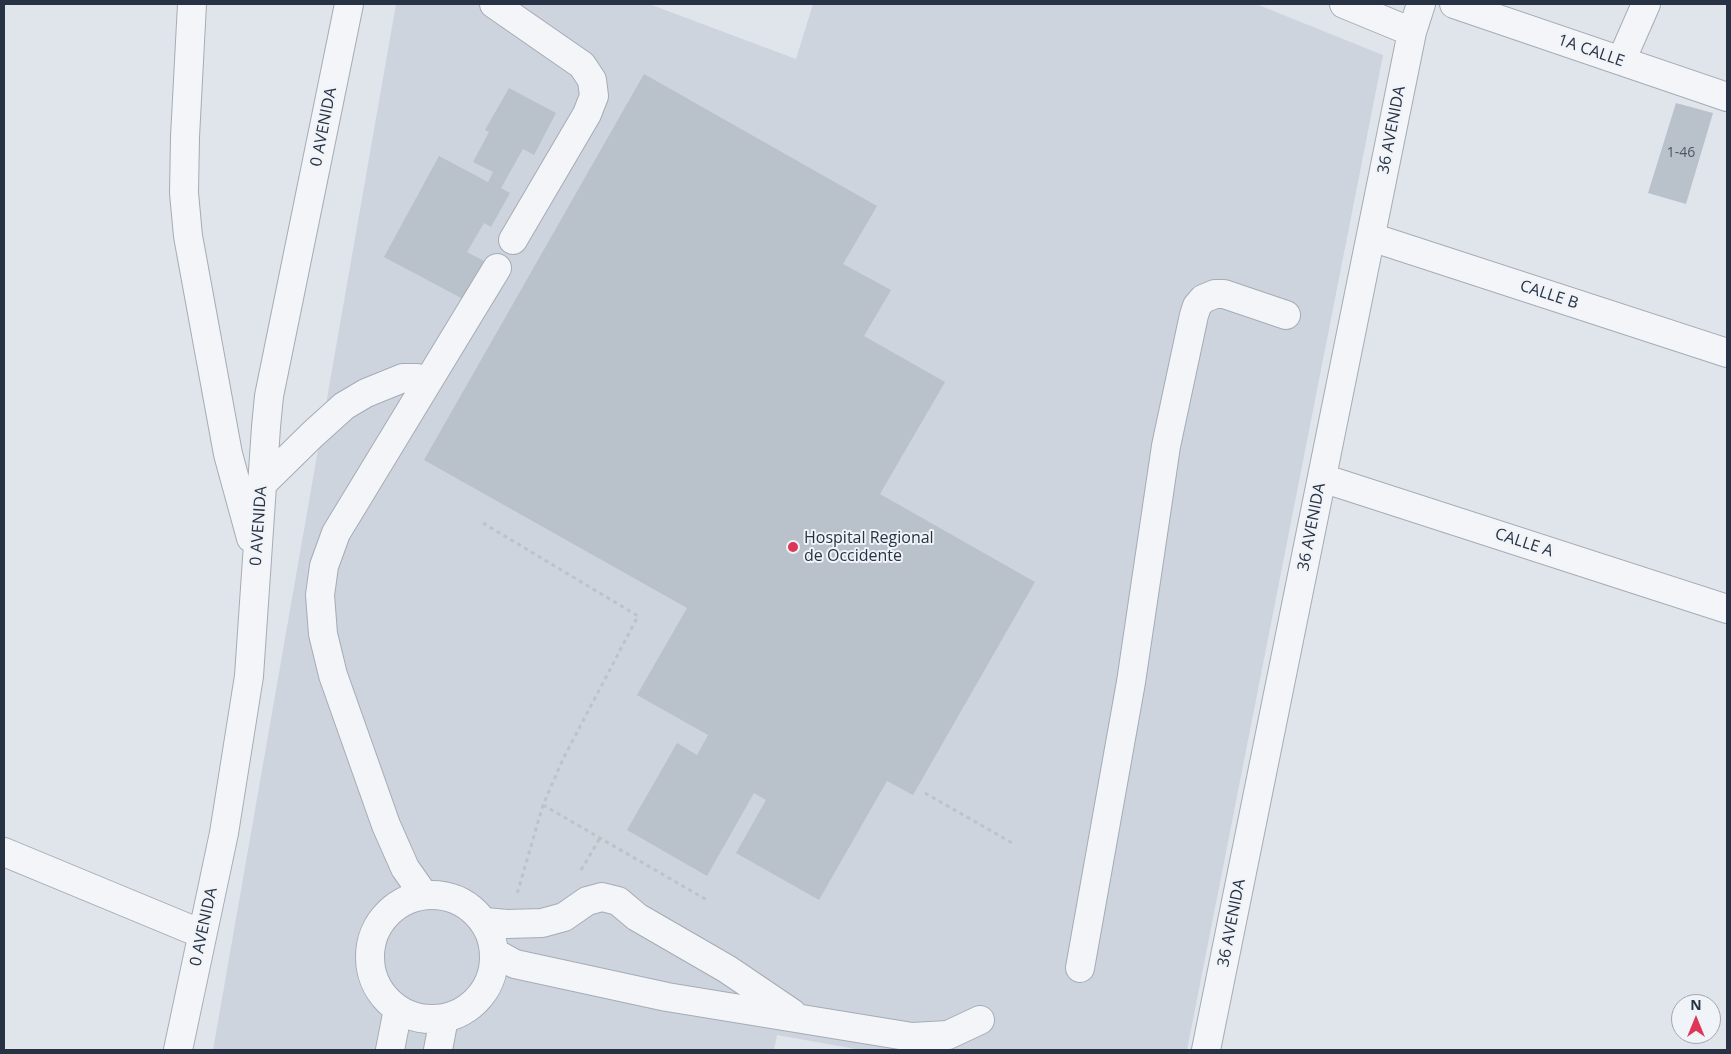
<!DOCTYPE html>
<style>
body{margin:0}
#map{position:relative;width:1731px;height:1054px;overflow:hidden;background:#e0e5eb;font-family:"Open Sans",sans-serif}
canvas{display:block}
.frame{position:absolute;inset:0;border:5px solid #273344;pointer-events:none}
.north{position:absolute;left:1671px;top:994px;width:50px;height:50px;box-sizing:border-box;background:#f0f3f8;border:1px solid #a0a6b0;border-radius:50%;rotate:0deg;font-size:14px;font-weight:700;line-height:20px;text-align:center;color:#273344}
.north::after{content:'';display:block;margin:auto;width:18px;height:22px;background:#dd3758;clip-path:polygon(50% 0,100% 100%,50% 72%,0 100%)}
</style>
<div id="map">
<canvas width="1731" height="1054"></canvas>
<div class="frame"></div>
<div class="north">N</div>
</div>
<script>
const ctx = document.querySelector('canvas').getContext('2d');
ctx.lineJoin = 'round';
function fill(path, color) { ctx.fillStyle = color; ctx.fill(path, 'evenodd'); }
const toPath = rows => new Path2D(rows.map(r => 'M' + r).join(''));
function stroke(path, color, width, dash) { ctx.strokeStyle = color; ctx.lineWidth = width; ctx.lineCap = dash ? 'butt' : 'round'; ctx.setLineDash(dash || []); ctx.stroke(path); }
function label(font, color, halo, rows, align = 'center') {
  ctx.font = font + ' "Open Sans",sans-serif'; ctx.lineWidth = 4; ctx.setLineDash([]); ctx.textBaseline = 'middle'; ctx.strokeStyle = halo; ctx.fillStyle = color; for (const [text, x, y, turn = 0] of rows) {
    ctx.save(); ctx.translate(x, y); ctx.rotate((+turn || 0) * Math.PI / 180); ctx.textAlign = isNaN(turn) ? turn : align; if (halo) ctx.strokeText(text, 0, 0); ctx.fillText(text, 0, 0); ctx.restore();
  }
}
const built = toPath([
 [396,4,649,4,796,59,813,4,1256,4,1383,55,1187,1050,861,1050,777,1035,774,1050,213,1050]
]);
const building = toPath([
 [644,74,877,206,843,264,891,290,864,336,945,382,880,494,1035,582,913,795,887,781,819,900,736,853,766,800,754,793,707,876,627,830,677,743,697,755,708,735,637,695,687,608,424,460],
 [509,88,556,113,534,155,523,149,501,188,510,193,491,227,484,223,467,252,484,261,463,299,384,257,439,156,488,182,493,172,473,162,489,132,485,130],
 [1676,103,1713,113,1686,204,1648,193]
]);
const path = toPath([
 [483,523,638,616,563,759,543,805,517,894],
 [925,793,1014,844],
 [543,805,707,900],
 [581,870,600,838]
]);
const minor = toPath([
 [192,4,185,137,184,193,188,236,228,454,251,538],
 [494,4,582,65,592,80,594,96,587,114,513,240],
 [1344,4,1412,32],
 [1454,4,1727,97],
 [1621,61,1646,4],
 [1371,237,1727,353],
 [1322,478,1727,609],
 [262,484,313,434,344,406,366,393,403,378,417,378,429,380],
 [4,852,202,934],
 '370 957a62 62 0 1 1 124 0a62 62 0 1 1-124 0Z',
 [424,895,405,868,386,825,333,675,323,634,320,595,324,566,336,533,497,268],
 [485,922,507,924,542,923,564,917,587,901,602,897,618,901,637,917,727,969,792,1013],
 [495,953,515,964,667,997,912,1037,948,1035,980,1020],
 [1080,968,1131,682,1166,446,1194,315,1197,306,1203,299,1215,294,1224,294,1286,315],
 [178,1050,224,833,249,676,266,427,269,396,349,4],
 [390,1050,398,1009],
 [438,1050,444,1018],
 [1206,1050,1412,32,1421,4]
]);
const markers = [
 [793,547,6,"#dd3758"]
];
const numberNames = [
 ["1-46",1681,153]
];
const streetNames = [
 ["1A CALLE",1591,51,19],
 ["0 AVENIDA",324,127,-79],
 ["36 AVENIDA",1392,130,-79],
 ["CALLE B",1549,295,18],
 ["0 AVENIDA",259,526,-86],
 ["36 AVENIDA",1312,527,-79],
 ["CALLE A",1524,543,18],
 ["36 AVENIDA",1232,923,-79],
 ["0 AVENIDA",204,927,-78]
];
const poiNames = [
 ["Hospital Regional",804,538],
 ["de Occidente",804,556]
];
fill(built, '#ced4dd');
fill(building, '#b9c1cb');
stroke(minor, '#a5acb6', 30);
stroke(path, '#bec3c9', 3, [4, 4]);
stroke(minor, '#f3f5f8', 28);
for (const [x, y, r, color] of markers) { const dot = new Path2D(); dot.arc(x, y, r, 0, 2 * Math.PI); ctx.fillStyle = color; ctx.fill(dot); stroke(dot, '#f0f3f8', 2); }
label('14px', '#4c5666', null, numberNames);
label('16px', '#273344', '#f0f3f8', streetNames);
label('16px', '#273344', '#f0f3f8', poiNames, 'left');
</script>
